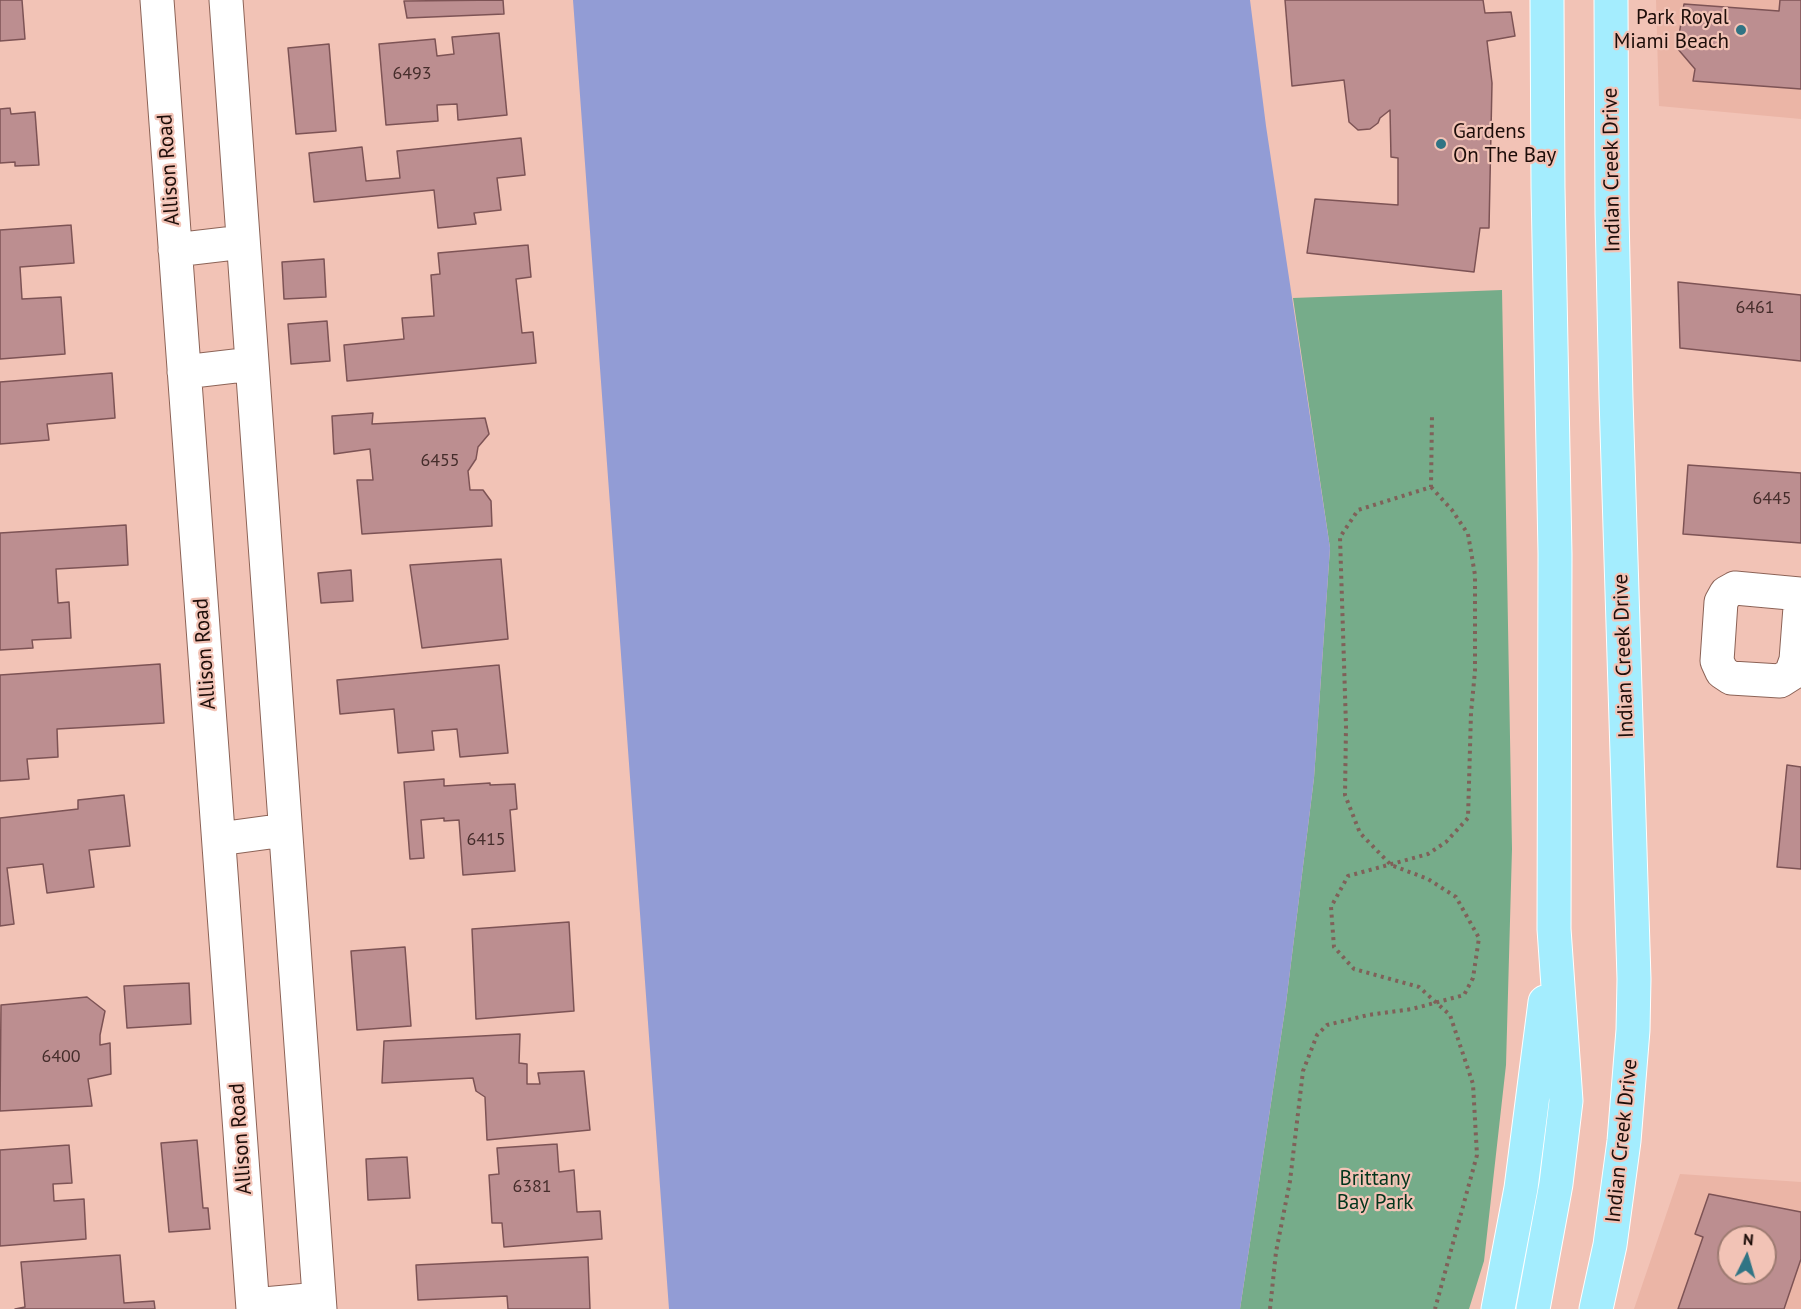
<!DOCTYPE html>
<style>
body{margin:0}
#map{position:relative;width:1801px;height:1309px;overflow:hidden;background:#f2c3b6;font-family:"PT Sans",sans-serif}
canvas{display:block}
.north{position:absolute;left:1717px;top:1225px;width:60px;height:60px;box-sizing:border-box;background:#f2c3b6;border:2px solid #9d7a71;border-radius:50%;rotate:5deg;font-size:16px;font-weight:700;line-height:24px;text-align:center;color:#1d0d09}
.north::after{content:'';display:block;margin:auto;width:21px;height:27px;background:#307484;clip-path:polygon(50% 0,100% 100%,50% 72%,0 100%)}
</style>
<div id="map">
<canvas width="1801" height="1309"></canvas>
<div class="north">N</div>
</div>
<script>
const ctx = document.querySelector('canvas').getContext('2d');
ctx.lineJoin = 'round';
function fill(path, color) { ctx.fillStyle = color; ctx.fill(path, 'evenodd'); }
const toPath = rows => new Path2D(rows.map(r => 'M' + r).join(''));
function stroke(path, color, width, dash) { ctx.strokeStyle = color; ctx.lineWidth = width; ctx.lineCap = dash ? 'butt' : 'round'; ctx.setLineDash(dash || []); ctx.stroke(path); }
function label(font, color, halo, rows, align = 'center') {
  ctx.font = font + ' "PT Sans",sans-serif'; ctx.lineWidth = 4.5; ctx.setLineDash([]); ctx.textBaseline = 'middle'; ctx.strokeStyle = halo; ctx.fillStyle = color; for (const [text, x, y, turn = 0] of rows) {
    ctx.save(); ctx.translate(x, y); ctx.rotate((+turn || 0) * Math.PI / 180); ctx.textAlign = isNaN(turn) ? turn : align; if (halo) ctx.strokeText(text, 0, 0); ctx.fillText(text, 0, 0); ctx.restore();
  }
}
const built = toPath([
 [1656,0,1801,0,1801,119,1659,106],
 [1680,1174,1801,1182,1801,1309,1634,1309],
 [1729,1237,1765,1237,1765,1273,1729,1273]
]);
const green = toPath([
 [1502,290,1512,849,1506,1065,1484,1261,1469,1309,1240,1309,1286,1003,1314,778,1330,548,1293,298]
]);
const water = toPath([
 [573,0,1250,0,1266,126,1330,548,1314,778,1286,1003,1240,1309,669,1309]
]);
const building = toPath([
 [0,0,22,0,25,39,0,41,0,0],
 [503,0,504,14,407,18,404,1,503,0],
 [1285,0,1483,0,1485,13,1511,12,1515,36,1487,41,1492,83,1489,228,1480,228,1474,272,1307,253,1315,199,1398,205,1398,158,1391,157,1390,110,1380,118,1378,123,1370,129,1358,130,1349,122,1344,80,1292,86,1285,0],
 [1780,0,1801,0,1801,89,1693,81,1695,69,1677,48,1684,4,1779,11,1780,0],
 [499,33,507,115,458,120,457,104,437,105,438,121,386,125,379,44,435,39,437,56,454,54,452,37,499,33],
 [329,44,336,131,296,134,288,48,329,44],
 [10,108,11,114,35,112,39,165,15,166,15,162,0,163,0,109,10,108],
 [521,138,525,175,497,178,501,210,474,213,476,224,438,228,434,190,314,202,309,153,362,147,366,181,400,178,397,151,521,138],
 [71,225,74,263,20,267,22,299,61,297,65,354,0,359,0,230,71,225],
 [528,245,531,277,516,279,522,333,533,332,536,363,347,381,344,345,404,339,402,318,434,316,431,275,440,274,438,253,528,245],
 [324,259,326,297,284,299,282,262,324,259],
 [1678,282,1801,295,1801,361,1680,348,1678,282],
 [327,321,330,361,291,364,288,324,327,321],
 [112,373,115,418,47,424,49,440,0,444,0,382,112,373],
 [373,413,372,424,485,418,489,434,478,447,476,459,468,471,470,490,483,490,491,501,492,526,362,534,357,480,373,480,370,449,334,454,332,416,373,413],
 [1688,465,1801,473,1801,543,1683,534,1688,465],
 [126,525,128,565,56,569,58,603,69,602,71,638,32,640,33,648,0,650,0,533,126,525],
 [501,559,508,639,422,648,410,565,501,559],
 [351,570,353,601,321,603,318,573,351,570],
 [160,664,164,723,57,729,58,757,27,759,29,779,0,781,0,675,160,664],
 [499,665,508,753,460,757,457,729,432,731,434,750,398,753,394,709,340,714,337,680,499,665],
 [1787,765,1801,767,1801,869,1777,867,1787,765],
 [444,779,444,786,490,783,490,785,515,784,517,809,510,810,515,871,463,875,459,820,444,821,444,818,421,820,424,858,410,859,404,782,444,779],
 [124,795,130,846,89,850,94,887,47,893,43,864,7,868,14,924,0,926,0,818,78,809,78,800,124,795],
 [569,922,574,1011,476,1019,472,929,569,922],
 [405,947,411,1026,357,1030,351,951,405,947],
 [189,983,191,1024,127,1028,124,986,189,983],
 [87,997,105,1011,100,1035,100,1045,110,1043,111,1074,88,1079,92,1106,0,1111,1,1005,87,997],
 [520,1034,519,1063,527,1064,527,1084,540,1084,538,1073,584,1071,590,1130,487,1140,485,1097,476,1091,473,1078,382,1083,384,1041,520,1034],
 [197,1140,203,1208,208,1208,210,1229,169,1232,161,1143,197,1140],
 [557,1144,559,1172,574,1170,577,1212,600,1211,602,1239,504,1247,502,1223,492,1223,489,1175,499,1174,497,1148,557,1144],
 [69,1145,72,1183,53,1184,54,1201,84,1199,86,1239,0,1246,0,1150,69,1145],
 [407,1157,410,1198,368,1200,366,1159,407,1157],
 [1709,1194,1801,1212,1801,1259,1784,1309,1678,1309,1703,1237,1695,1234,1709,1194],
 [1729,1237,1765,1237,1765,1273,1729,1273,1729,1237],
 [120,1255,124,1303,154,1301,155,1309,15,1309,25,1307,21,1262,120,1255],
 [588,1257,590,1309,508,1309,507,1296,418,1300,416,1265,588,1257]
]);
const path = toPath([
 [1431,487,1452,510,1468,534,1475,575,1475,671,1471,713,1468,818,1446,842,1428,854,1348,876,1331,907,1334,947,1354,969,1419,987,1450,1015,1473,1084,1477,1155,1435,1309],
 [1270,1309,1276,1252,1290,1181,1303,1071,1317,1035,1327,1025,1368,1015,1412,1009,1464,995,1473,978,1479,938,1456,897,1428,879,1391,865,1360,833,1345,795,1346,726,1340,537,1358,510,1431,487,1432,415]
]);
const minor = toPath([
 [157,0,253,1309],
 [226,0,320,1309],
 [175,250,243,242],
 [184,372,252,364],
 [1735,588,1801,594,1796,660,1791,674,1780,681,1731,678,1722,672,1717,661,1721,602,1726,593,1735,588],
 [219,839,285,830],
 [253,1305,319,1299]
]);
const major = toPath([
 [1498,1309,1521,1188,1545,1002],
 [1533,1309,1556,1184,1566,1101,1554,929,1555,554,1548,188,1547,0],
 [1596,1309,1610,1245,1624,1141,1633,1030,1634,979,1616,398,1612,214,1611,0]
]);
const markers = [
 [1741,30,6,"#307484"],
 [1441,144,6,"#307484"]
];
const numberNames = [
 ["6493",412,74],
 ["6461",1755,308],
 ["6455",440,461],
 ["6445",1772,499],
 ["6415",486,840],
 ["6400",61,1057],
 ["6381",532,1187]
];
const poiNames = [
 ["Park Royal",1729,18],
 ["Miami Beach",1729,42],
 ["Gardens",1453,132,"left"],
 ["On The Bay",1453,156,"left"]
];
const streetNames = [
 ["Allison Road",169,170,-94],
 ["Indian Creek Drive",1612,170,-91],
 ["Allison Road",205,654,-94],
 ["Indian Creek Drive",1624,656,-92],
 ["Allison Road",241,1139,-94],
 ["Indian Creek Drive",1622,1141,-84]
];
const parkNames = [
 ["Brittany",1375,1179],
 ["Bay Park",1375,1203]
];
fill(built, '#ebb5a6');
fill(green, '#76ac8a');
fill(water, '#929cd5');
fill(building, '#bc8e90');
stroke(building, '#7d5355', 1.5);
stroke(minor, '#8c6357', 35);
stroke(major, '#fff', 35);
stroke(path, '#7f6159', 4, [3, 4.5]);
stroke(minor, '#fff', 33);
stroke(major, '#a4edfe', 33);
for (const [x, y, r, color] of markers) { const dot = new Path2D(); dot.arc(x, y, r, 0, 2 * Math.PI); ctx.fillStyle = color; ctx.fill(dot); stroke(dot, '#f2c3b6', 2); }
label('18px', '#452d2b', null, numberNames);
label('21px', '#1d0d09', '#f2c3b6', poiNames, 'right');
label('21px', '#1d0d09', '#f2c3b6', streetNames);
label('21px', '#02351c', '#f2c3b6', parkNames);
</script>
